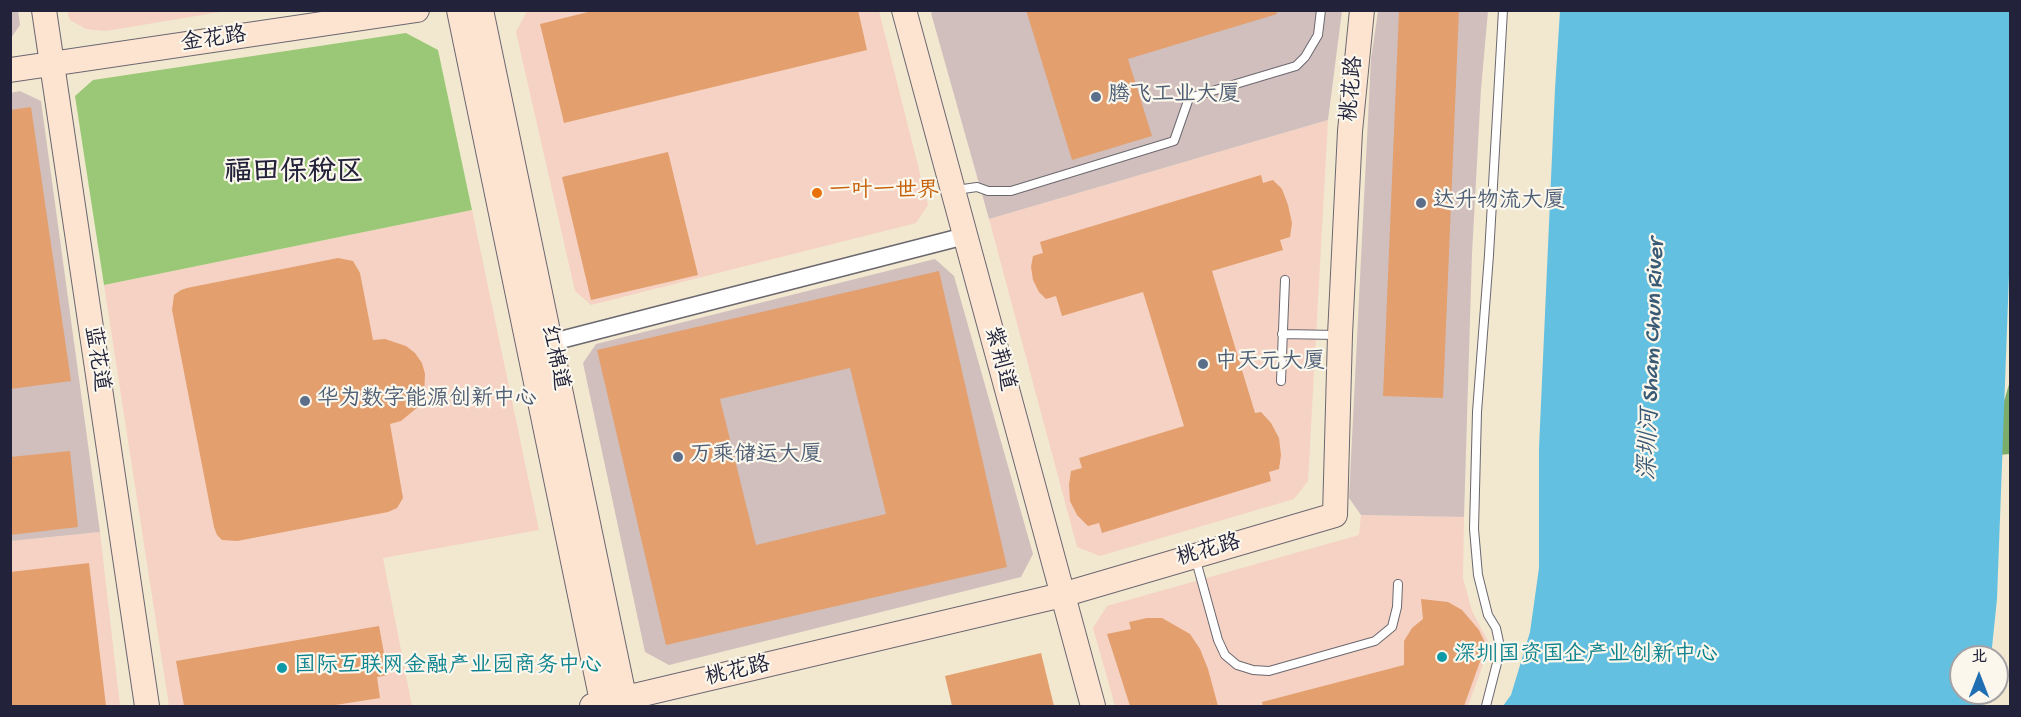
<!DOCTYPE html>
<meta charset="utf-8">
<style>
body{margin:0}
#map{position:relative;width:2021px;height:717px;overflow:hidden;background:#f2e8d0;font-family:"Gochi Hand","LXGW WenKai TC",sans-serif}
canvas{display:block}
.frame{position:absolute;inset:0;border:12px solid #22223b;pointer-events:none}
.north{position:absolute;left:1949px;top:645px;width:60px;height:60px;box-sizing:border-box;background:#fbf7ec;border:2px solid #a4a2a5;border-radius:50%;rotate:0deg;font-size:16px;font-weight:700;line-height:24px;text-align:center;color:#22223b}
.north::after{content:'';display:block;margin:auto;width:21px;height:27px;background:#1f6fb2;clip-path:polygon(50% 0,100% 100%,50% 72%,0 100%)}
</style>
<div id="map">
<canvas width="2021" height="717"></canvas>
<div class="frame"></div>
<div class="north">北</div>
</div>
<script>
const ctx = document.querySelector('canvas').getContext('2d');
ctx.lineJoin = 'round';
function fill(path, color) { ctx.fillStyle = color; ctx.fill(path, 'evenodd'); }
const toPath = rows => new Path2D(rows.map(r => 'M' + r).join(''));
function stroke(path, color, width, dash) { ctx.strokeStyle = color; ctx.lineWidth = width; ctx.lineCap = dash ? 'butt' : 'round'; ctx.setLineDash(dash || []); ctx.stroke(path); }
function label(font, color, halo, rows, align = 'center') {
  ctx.font = font + ' "Gochi Hand","LXGW WenKai TC",sans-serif'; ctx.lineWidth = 4.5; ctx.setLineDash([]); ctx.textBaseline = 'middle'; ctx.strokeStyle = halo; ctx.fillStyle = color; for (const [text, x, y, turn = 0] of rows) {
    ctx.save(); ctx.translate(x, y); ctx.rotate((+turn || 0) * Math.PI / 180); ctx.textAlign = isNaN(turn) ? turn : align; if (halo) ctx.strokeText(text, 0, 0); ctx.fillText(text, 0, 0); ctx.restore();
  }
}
const built = toPath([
 [67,11,67,10,226,11,106,31,86,29,70,20],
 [527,11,879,11,928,205,916,223,591,305,575,291,516,32],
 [1328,120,1308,481,1294,499,1100,556,1077,547,989,219],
 [472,210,539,530,383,558,412,706,169,706,104,285],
 [1361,515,1464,517,1463,578,1472,611,1490,645,1468,706,1115,706,1093,628,1107,606,1359,535],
 [100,532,120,706,11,706,11,541]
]);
const industrial = toPath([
 [11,10,18,11,20,25,11,38],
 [938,10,1342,11,1328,120,989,219,931,13],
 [1378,11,1488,11,1481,89,1472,254,1464,517,1361,515,1349,498,1371,59],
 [20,91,41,101,100,532,11,541,10,93],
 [935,259,954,276,1033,554,1021,577,669,665,645,652,583,363,596,344]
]);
const green = toPath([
 [406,33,438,50,472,210,104,285,75,96,93,80]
]);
const forest = toPath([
 [2010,381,2010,454,1988,456]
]);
const water = toPath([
 [1560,11,2010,11,2010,248,1997,599,1991,657,1961,657,1961,693,1985,693,1983,706,1503,706,1511,695,1530,632,1539,568,1539,448,1555,89]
]);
const building = toPath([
 [596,10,858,10,867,50,564,123,540,24],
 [1026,10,1276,10,1277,14,1128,59,1152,136,1072,160],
 [1399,10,1459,10,1443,398,1383,396],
 [31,107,71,381,10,389,10,110],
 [668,152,698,275,591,300,562,177],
 [1261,175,1263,183,1273,180,1282,189,1288,205,1292,223,1290,237,1280,240,1283,250,1212,271,1255,413,1261,412,1271,423,1279,438,1281,455,1279,469,1269,472,1271,481,1102,533,1099,523,1088,526,1077,515,1070,501,1069,485,1071,471,1082,468,1079,458,1184,426,1143,292,1062,316,1056,296,1046,299,1039,292,1033,280,1031,267,1033,256,1043,253,1040,242],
 [338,258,353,261,360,273,373,340,385,339,406,346,415,353,422,363,425,374,424,396,418,407,401,421,390,424,403,498,397,508,388,512,237,541,222,540,217,535,214,527,172,310,174,295,181,290,187,288],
 [939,271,1007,567,666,645,597,350],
 [850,368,886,514,756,545,720,399],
 [70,451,78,527,10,535,10,457],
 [89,563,106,706,10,706,10,572],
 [1421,599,1448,602,1462,610,1479,630,1486,645,1464,706,1263,706,1262,702,1404,665,1404,641,1412,628,1423,619],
 [1147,618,1162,618,1190,634,1200,649,1208,669,1218,706,1130,706,1107,634,1131,629,1129,622],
 [379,626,388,675,377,677,380,698,329,706,184,706,176,661],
 [1041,653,1054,706,952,706,945,676]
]);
const lane = toPath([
 [956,190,977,187,988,191,1011,191,1174,141,1189,98,1296,66,1305,57,1318,35,1321,10],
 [1282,334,1337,335],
 [1281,381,1285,280],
 [1195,557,1218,640,1225,655,1237,665,1253,670,1269,671,1375,641,1392,627,1397,607,1398,584],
 [1486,706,1497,663,1499,642,1496,628,1488,615,1478,575,1474,529,1477,412,1489,255,1503,10]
]);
const street = toPath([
 [541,345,965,236]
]);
const secondary = toPath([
 [44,10,147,706],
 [459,10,603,706],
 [481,10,626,706],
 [904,10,1093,706],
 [10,70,417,10],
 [592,706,1062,595,1335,515,1340,335,1350,131,1362,10]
]);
const markers = [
 [1096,97,6,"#5c6f8a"],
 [817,193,6,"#e8710a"],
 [1421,203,6,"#5c6f8a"],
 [1203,364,6,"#5c6f8a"],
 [305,401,6,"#5c6f8a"],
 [678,457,6,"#5c6f8a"],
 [1442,657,6,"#0f9aa8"],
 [282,668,6,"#0f9aa8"]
];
const streetNames = [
 ["金花路",214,41,-8],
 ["桃花路",1354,89,-85],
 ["红棉道",553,358,78],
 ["蓝花道",95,359,81],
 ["紫荆道",998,359,75],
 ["桃花路",1209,552,-16],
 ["桃花路",738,673,-13]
];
const serviceNames = [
 ["腾飞工业大厦",1108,97],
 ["达升物流大厦",1433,203],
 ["中天元大厦",1215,364],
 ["华为数字能源创新中心",317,401],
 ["万乘储运大厦",690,457]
];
const foodNames = [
 ["一叶一世界",829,193]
];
const cultureNames = [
 ["深圳国资国企产业创新中心",1454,657],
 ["国际互联网金融产业园商务中心",294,668]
];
const waterNames = [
 ["深圳河 Sham Chun River",1654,360,-88]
];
const districtNames = [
 ["福田保税区",294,175]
];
fill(built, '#f5d2c3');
fill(industrial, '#d1bfbd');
fill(green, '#9bc876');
fill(forest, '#7cac67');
fill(water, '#63c0e1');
fill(building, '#e39f6e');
stroke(lane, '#6b676f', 10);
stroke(street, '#6b676f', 19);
stroke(secondary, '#6b676f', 26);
stroke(lane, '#fff', 8);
stroke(street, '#fff', 16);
stroke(secondary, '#fde4d1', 24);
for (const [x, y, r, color] of markers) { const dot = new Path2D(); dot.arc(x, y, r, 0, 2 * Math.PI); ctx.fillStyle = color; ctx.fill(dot); stroke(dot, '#fbf7ec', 2); }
label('22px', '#22223b', '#fbf7ec', streetNames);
label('22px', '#4e5e75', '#fbf7ec', serviceNames, 'left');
label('22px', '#c56008', '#fbf7ec', foodNames, 'left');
label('22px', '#0d838f', '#fbf7ec', cultureNames, 'left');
label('italic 24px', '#395975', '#fbf7ec', waterNames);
label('bold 28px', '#22223b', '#fbf7ec', districtNames);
</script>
